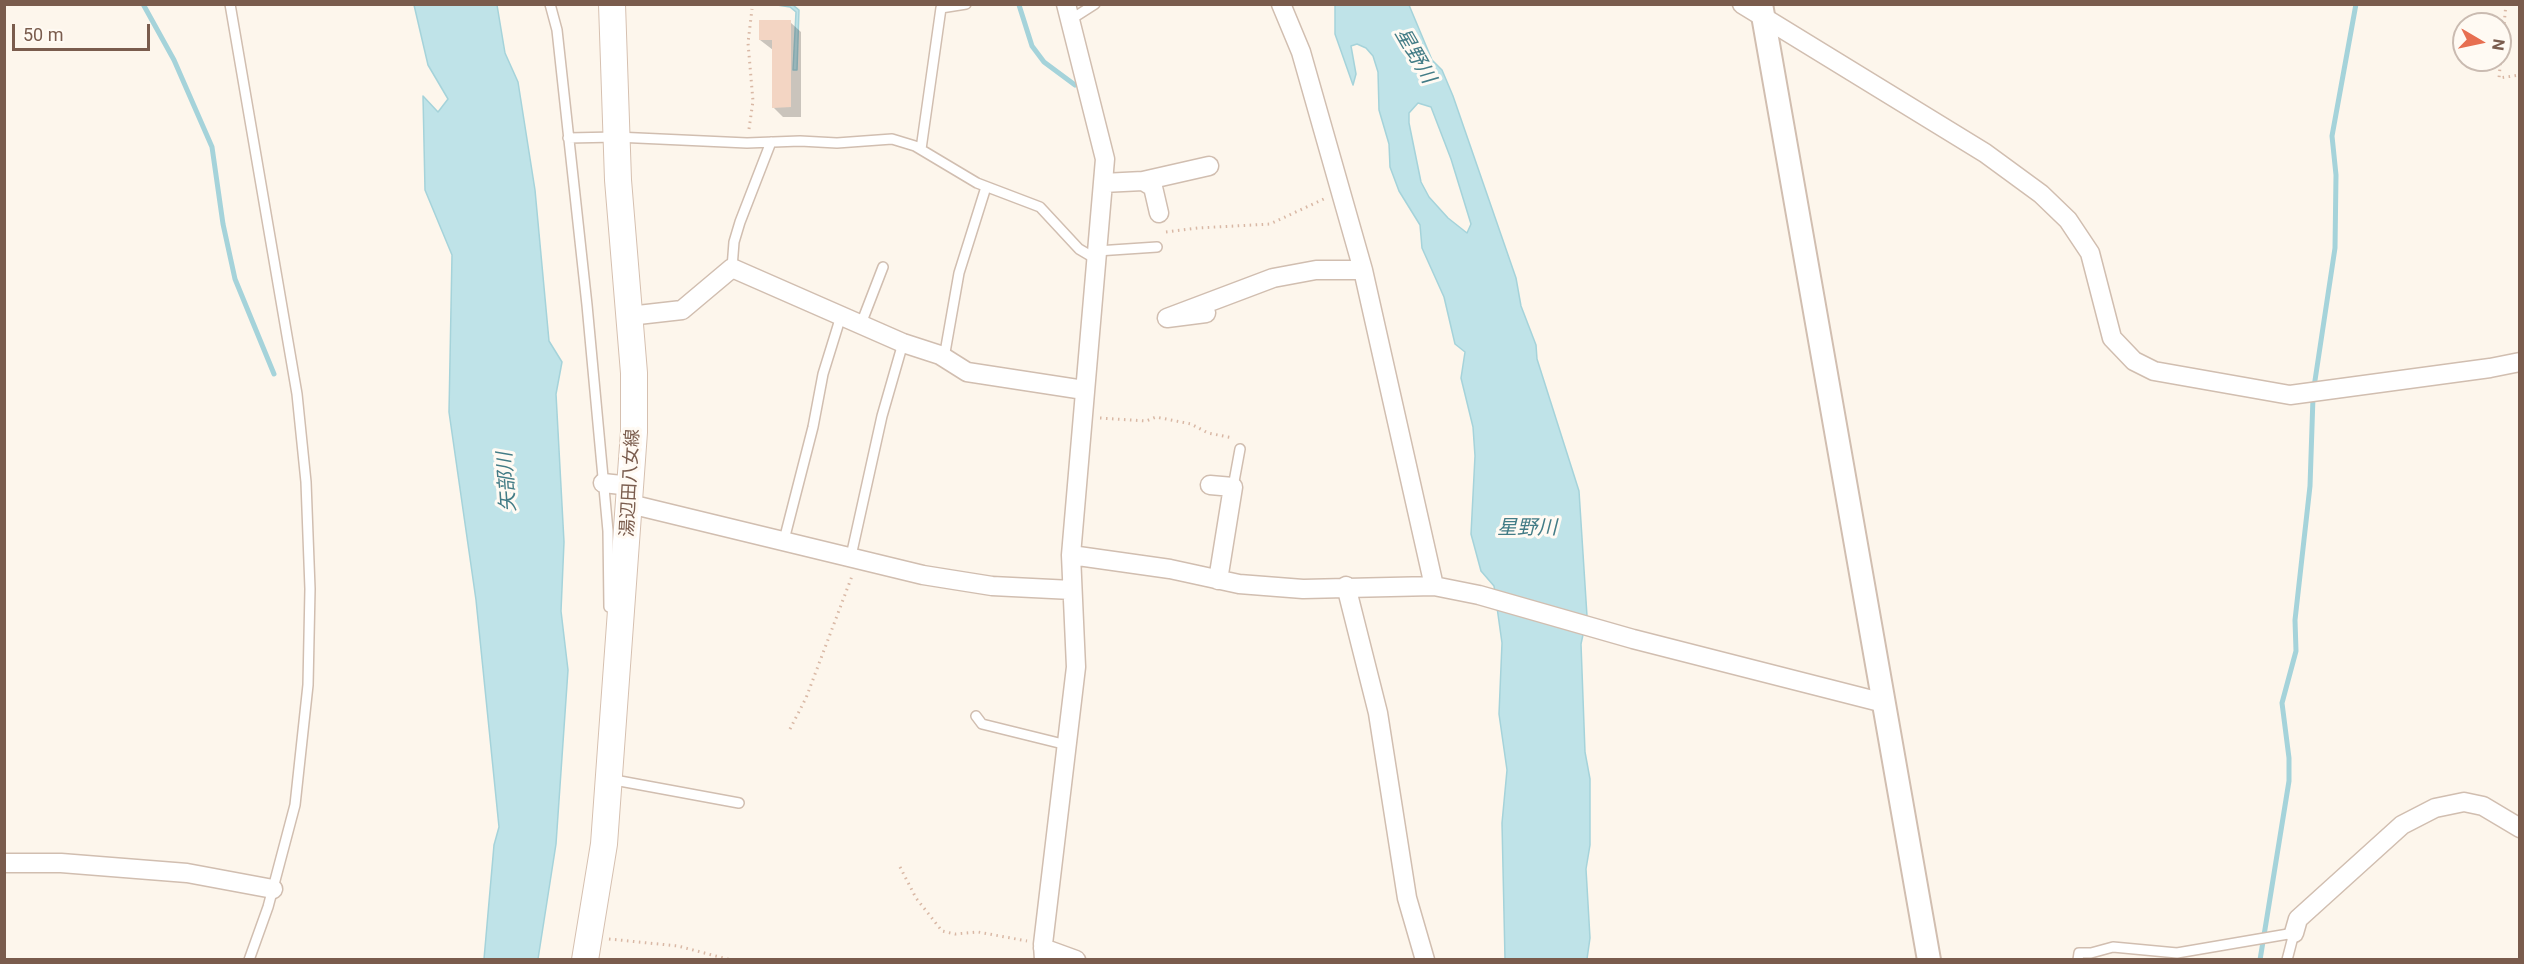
<!DOCTYPE html>
<meta charset="utf-8">
<style>
body{margin:0}
#map{position:relative;width:2524px;height:964px;overflow:hidden;background:#fdf6ec;font-family:Roboto,sans-serif}
canvas{display:block}
.frame{position:absolute;inset:0;border:6px solid #7a5c4d;pointer-events:none}
.north{position:absolute;left:2452px;top:12px;width:60px;height:60px;box-sizing:border-box;background:#fffaf3;border:2px solid #cabbb1;border-radius:50%;rotate:99deg;font-size:16px;font-weight:700;line-height:24px;text-align:center;color:#7a5c4d}
.north::after{content:'';display:block;margin:auto;width:21px;height:27px;background:#e76f51;clip-path:polygon(50% 0,100% 100%,50% 72%,0 100%)}
.scale{position:absolute;left:12px;top:24px;width:138px;height:27px;box-sizing:border-box;border:3px solid #7a5c4d;border-top:0;padding-left:8px;font-size:18px;line-height:21px;white-space:nowrap;color:#7a5c4d;-webkit-text-stroke:4px #fffaf3;paint-order:stroke}
</style>
<div id="map">
<canvas width="2524" height="964"></canvas>
<div class="frame"></div>
<div class="north">N</div>
<div class="scale">50 m</div>
</div>
<script>
const ctx = document.querySelector('canvas').getContext('2d');
ctx.lineJoin = 'round';
function fill(path, color) { ctx.fillStyle = color; ctx.fill(path, 'evenodd'); }
const toPath = rows => new Path2D(rows.map(r => 'M' + r).join(''));
function stroke(path, color, width, dash) { ctx.strokeStyle = color; ctx.lineWidth = width; ctx.lineCap = dash ? 'butt' : 'round'; ctx.setLineDash(dash || []); ctx.stroke(path); }
function label(font, color, halo, rows, align = 'center') {
  ctx.font = font + ' Roboto,"Noto Sans JP",sans-serif'; ctx.lineWidth = 6; ctx.setLineDash([]); ctx.textBaseline = 'middle'; ctx.strokeStyle = halo; ctx.fillStyle = color; for (const [text, x, y, turn = 0] of rows) {
    ctx.save(); ctx.translate(x, y); ctx.rotate((+turn || 0) * Math.PI / 180); ctx.textAlign = isNaN(turn) ? turn : align; if (halo) ctx.strokeText(text, 0, 0); ctx.fillText(text, 0, 0); ctx.restore();
  }
}
const water = toPath([
 [414,5,497,5,505,53,518,82,535,190,549,341,562,362,556,394,564,542,561,611,568,670,556,844,538,959,484,959,494,845,499,827,476,600,449,412,452,255,425,190,423,96,438,112,448,99,428,65,414,5],
 [777,5,793,5,799,10,797,70,793,70,796,12,790,7,777,5],
 [1335,5,1409,5,1432,60,1442,70,1453,96,1516,278,1521,306,1536,345,1537,359,1579,491,1587,616,1581,644,1585,752,1590,779,1590,845,1586,869,1590,938,1587,959,1505,959,1502,823,1507,770,1499,714,1502,643,1494,586,1481,571,1471,534,1475,456,1473,427,1461,378,1465,352,1455,344,1444,297,1422,248,1420,225,1399,191,1390,167,1389,144,1379,110,1378,72,1373,56,1366,48,1357,44,1351,46,1356,74,1353,85,1335,34,1335,5],
 [1418,103,1431,107,1451,159,1471,224,1467,233,1448,218,1429,197,1421,182,1409,123,1409,113,1418,103]
]);
const shadow = toPath([
 [790,22,801,32,801,117,783,117,773,107,773,50,760,40]
]);
const stream = toPath([
 [143,4,174,60,212,147,223,224,235,279,274,374],
 [1019,5,1032,46,1044,62,1075,85],
 [2314,387,2335,248,2336,175,2332,136,2356,4],
 [2260,960,2289,781,2289,758,2282,703,2296,651,2295,620,2310,486,2313,397]
]);
const building = toPath([
 [759,20,791,20,791,107,772,108,772,40,759,40]
]);
const path = toPath([
 [2506,4,2499,78,2520,75],
 [749,129,753,101,748,43,752,9],
 [1166,232,1198,228,1270,224,1326,198],
 [1100,418,1146,421,1156,417,1191,424,1208,433,1233,438],
 [790,729,806,698,852,576],
 [900,867,916,898,942,931,955,934,978,932,1027,941],
 [609,939,678,946,731,960]
]);
const service = toPath([
 [230,4,297,394,306,482,310,589,308,685,295,805,268,907,249,960],
 [550,4,557,30,587,305,608,531,609,607],
 [1070,20,1095,4],
 [568,138,616,137,747,143,800,141,837,143,892,139,915,146,977,183,1040,207,1079,249,1096,259],
 [921,149,941,8,966,4],
 [1097,251,1157,247],
 [732,268,734,242,740,222,771,142],
 [861,324,883,267],
 [944,358,959,273,986,187],
 [1233,487,1240,449],
 [784,540,813,427,823,374,841,316],
 [851,556,882,416,903,343],
 [976,716,982,724,1067,745],
 [609,779,739,803],
 [2078,960,2079,953,2091,953,2113,947,2177,953,2294,933,2287,960]
]);
const minor = toPath([
 [1281,4,1301,52,1363,270,1434,586],
 [1742,4,1985,153,2041,194,2068,220,2090,253,2112,338,2134,361,2154,371,2290,395,2490,368,2520,362],
 [1143,181,1209,166],
 [1103,183,1143,181,1153,187,1159,213],
 [1206,313,1167,318,1273,278,1316,270,1363,270],
 [629,316,682,310,732,268,903,343,940,355,967,372,1084,390],
 [603,483,631,486],
 [1210,485,1233,487,1218,580],
 [630,504,923,575,992,586,1072,590],
 [1071,555,1170,569,1239,584,1303,589,1434,586,1479,595,1633,639,1884,703],
 [1346,586,1378,713,1407,898,1425,960],
 [4,863,61,863,187,873,273,889],
 [2294,933,2298,919,2402,825,2435,808,2464,802,2483,806,2520,828],
 [1043,948,1076,960],
 [1044,960,1043,944,1076,667,1071,555,1105,159,1066,4]
]);
const tertiary = toPath([
 [1761,4,1929,960]
]);
const secondary = toPath([
 [585,960,604,844,634,432,634,373,618,180,612,4]
]);
const streetNames = [
 ["湯辺田八女線",631,483,-87]
];
const waterNames = [
 ["星野川",1414,56,60],
 ["矢部川",508,482,-94],
 ["星野川",1527,529]
];
fill(water, '#bfe3e8');
stroke(water, '#a5d3da', 1.5);
fill(shadow, '#0003');
stroke(stream, '#a5d3da', 5);
fill(building, '#f3d5c3');
stroke(service, '#d1beb0', 12);
stroke(minor, '#d1beb0', 21);
stroke(tertiary, '#d1beb0', 26);
stroke(secondary, '#d6c0b0', 28);
stroke(path, '#d9b8a5', 3, [1.5, 4.5]);
stroke(service, '#fff', 9);
stroke(minor, '#fff', 18);
stroke(tertiary, '#fff', 22);
stroke(secondary, '#fff', 26);
label('18px', '#7a5c4d', '#fffaf3', streetNames);
label('italic 20px', '#437c86', '#fffaf3', waterNames);
</script>
